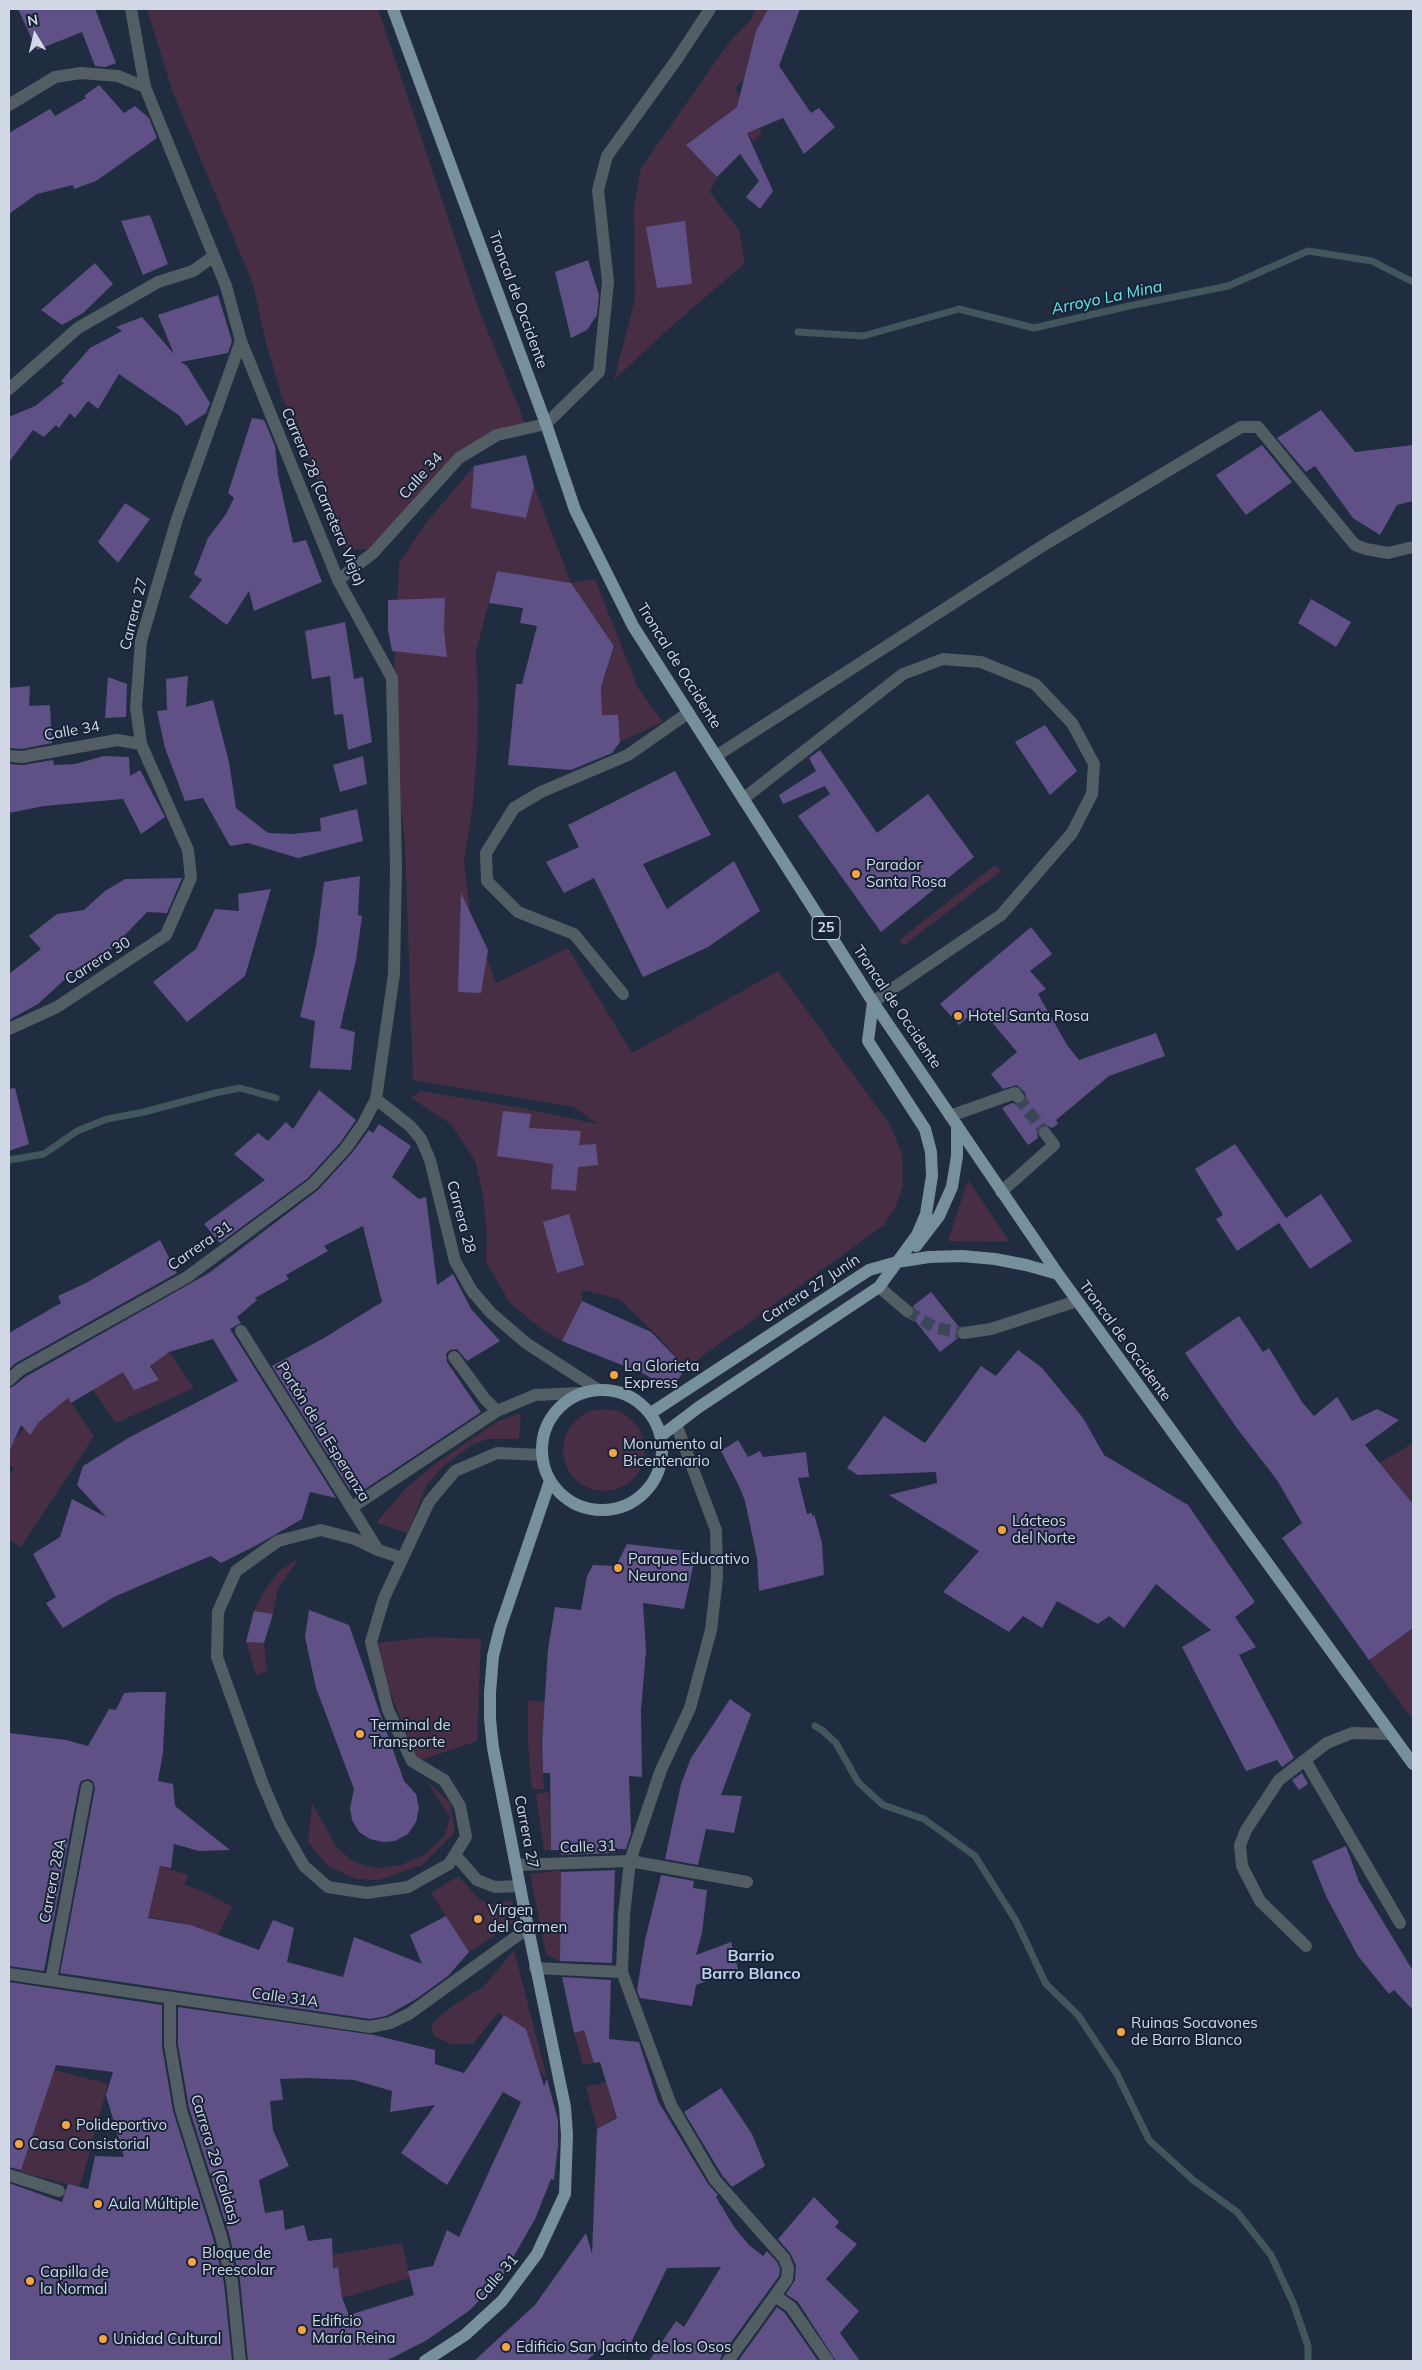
<!DOCTYPE html>
<meta charset="utf-8">
<style>
body{margin:0}
#map{position:relative;width:1422px;height:2370px;overflow:hidden;background:#202c40;font-family:Mulish,sans-serif}
canvas{display:block}
.frame{position:absolute;inset:0;border:10px solid #d1d9e7;pointer-events:none}
.north{position:absolute;left:10px;top:10px;width:50px;height:50px;-webkit-text-stroke:4px #172236;paint-order:stroke;rotate:351deg;font-size:14px;font-weight:700;line-height:20px;text-align:center;color:#d1d9e7}
.north::after{content:'';display:block;margin:auto;width:18px;height:22px;background:#d1d9e7;clip-path:polygon(50% 0,100% 100%,50% 72%,0 100%)}
</style>
<div id="map">
<canvas width="1422" height="2370"></canvas>
<div class="frame"></div>
<div class="north">N</div>
</div>
<script>
const ctx = document.querySelector('canvas').getContext('2d');
ctx.lineJoin = 'round';
function fill(path, color) { ctx.fillStyle = color; ctx.fill(path, 'evenodd'); }
const toPath = rows => new Path2D(rows.map(r => 'M' + r).join(''));
function stroke(path, color, width, dash) { ctx.strokeStyle = color; ctx.lineWidth = width; ctx.lineCap = dash ? 'butt' : 'round'; ctx.setLineDash(dash || []); ctx.stroke(path); }
function label(font, color, halo, rows, align = 'center') {
  ctx.font = font + ' Mulish,sans-serif'; ctx.lineWidth = 4; ctx.setLineDash([]); ctx.textBaseline = 'middle'; ctx.strokeStyle = halo; ctx.fillStyle = color; for (const [text, x, y, turn = 0] of rows) {
    ctx.save(); ctx.translate(x, y); ctx.rotate((+turn || 0) * Math.PI / 180); ctx.textAlign = isNaN(turn) ? turn : align; if (halo) ctx.strokeText(text, 0, 0); ctx.fillText(text, 0, 0); ctx.restore();
  }
}
const green = toPath([
 [147,9,378,9,479,310,527,428,459,456,368,549,347,550,281,394,266,343,253,284,173,93],
 [756,9,768,9,756,31,744,79,735,88,762,134,753,141,731,111,686,145,717,177,710,192,739,230,745,263,665,332,614,380,635,299,634,205,641,168,730,41,751,20],
 [474,466,472,508,526,517,534,486,571,583,595,579,638,688,663,722,620,742,618,715,602,715,601,687,615,647,571,583,497,571,476,651,478,701,477,749,473,803,464,861,470,912,496,983,568,948,632,1053,778,971,890,1125,902,1154,903,1185,895,1208,884,1225,686,1368,657,1335,619,1299,582,1290,582,1301,562,1341,543,1330,510,1303,486,1262,487,1238,483,1194,475,1161,451,1124,411,1098,420,1091,522,1108,597,1124,574,1107,413,1080,405,840,396,770,394,678,399,563,425,524],
 [995,865,1001,871,903,946,900,940,908,933],
 [968,1180,1010,1242,948,1241],
 [169,1352,194,1388,116,1423,92,1389,123,1372,159,1380,151,1365],
 [68,1398,94,1436,21,1547,9,1540,9,1477,14,1468,9,1464,9,1452,15,1439,24,1428,30,1434,39,1422],
 '563 1450a41 41 0 1 1 82 0a41 41 0 1 1-82 0Z',
 [521,1413,519,1439,487,1439,472,1445,446,1464,427,1484,408,1533,376,1523,405,1489,434,1465,496,1422],
 [1413,1443,1413,1504,1380,1463],
 [299,1558,278,1588,273,1614,254,1611,265,1590,279,1571],
 [1413,1628,1413,1720,1369,1660],
 [428,1637,481,1639,477,1741,418,1761,386,1682,377,1643],
 [246,1642,264,1643,267,1670,256,1675],
 [528,1700,545,1702,541,1743,544,1789,532,1789,528,1742],
 [427,1781,450,1803,455,1832,422,1865,379,1880,357,1879,329,1867,308,1842,312,1803,337,1848,353,1861,375,1868,401,1865,424,1855,445,1835,450,1817],
 [549,1792,551,1850,544,1850,536,1794],
 [160,1866,188,1875,184,1885,203,1891,232,1907,218,1935,189,1924,148,1917],
 [561,1870,561,1928,560,1962,546,1954,530,1874],
 [458,1876,480,1900,491,1904,512,1900,518,1920,469,1952,431,1893],
 [514,1950,547,2079,540,2072,526,2029,498,2012,473,2044,451,2044,434,2036,431,2026,440,2016,458,2002,483,1987],
 [584,2030,594,2063,583,2065,574,2033],
 [54,2070,108,2084,80,2187,20,2172],
 [606,2082,616,2117,597,2129,586,2087],
 [402,2243,410,2278,342,2298,338,2267,309,2278,301,2263,333,2255]
]);
const stream = toPath([
 [798,332,863,336,959,309,1034,328,1129,306,1228,286,1308,251,1372,261,1413,282],
 [9,1160,44,1154,77,1131,107,1119,144,1112,215,1093,240,1088,276,1098],
 [815,1726,822,1730,836,1743,858,1782,883,1805,924,1819,975,1856,1016,1921,1046,1984,1078,2015,1117,2074,1149,2140,1193,2180,1237,2212,1271,2255,1294,2305,1308,2346,1308,2361]
]);
const building = toPath([
 [18,9,95,9,116,63,105,67,95,66,82,32,37,50],
 [768,9,800,9,779,66,811,113,819,108,835,127,804,154,783,118,747,133,773,191,760,209,746,197,759,181,740,154,717,177,686,145,737,107,756,31],
 [99,85,124,113,135,106,149,118,157,138,96,181,74,189,73,185,37,194,9,214,9,133,50,109,55,116,86,98,84,96],
 [150,215,168,264,143,275,121,221],
 [685,221,692,284,657,288,646,227],
 [588,260,599,295,597,315,587,330,571,338,555,272],
 [95,263,113,284,83,313,62,325,41,310],
 [218,295,232,341,228,353,181,362,187,366,210,403,206,413,186,426,180,416,119,374,98,409,88,401,75,418,70,413,59,428,56,425,44,437,33,430,9,462,9,417,35,406,64,383,61,381,90,348,122,331,116,327,142,317,174,354,158,315],
 [1321,410,1355,452,1413,445,1413,501,1397,505,1380,535,1353,518,1315,466,1306,472,1277,438],
 [252,418,264,420,275,446,278,475,293,543,306,540,322,582,254,611,249,591,227,625,189,597,202,580,194,574,208,538,226,514,234,498,228,493],
 [1262,445,1292,482,1246,515,1216,475],
 [526,455,534,486,526,518,471,508,474,466],
 [125,503,150,519,118,563,98,542],
 [497,571,571,583,614,646,601,687,602,715,618,715,620,742,612,753,571,770,508,765,516,684,522,684,537,626,520,623,523,608,489,603],
 [445,598,444,630,447,657,392,651,388,630,388,600],
 [1311,599,1351,622,1336,647,1298,623],
 [345,622,354,679,363,677,372,742,348,750,343,714,334,715,330,676,312,679,305,631],
 [188,676,186,707,213,700,229,762,236,808,268,833,292,834,321,831,320,818,357,809,363,841,298,858,248,843,230,846,203,798,185,801,165,748,157,711,167,710,166,679],
 [108,677,127,684,126,717,105,718],
 [30,686,29,706,50,705,52,743,22,749,9,748,9,688],
 [1045,725,1077,771,1050,795,1015,742],
 [820,750,877,833,928,794,974,857,881,932,798,816,830,794,825,786,783,804,779,795,816,771,809,758],
 [104,756,129,757,130,776,140,770,165,817,141,834,123,799,44,806,9,813,9,764,23,765,53,760,54,765,75,764],
 [363,756,367,784,340,792,333,765],
 [675,771,711,835,643,864,667,909,734,861,760,911,708,947,643,977,594,878,564,893,546,862,579,847,568,825],
 [360,876,358,915,362,916,356,960,340,1028,355,1032,351,1070,310,1068,315,1021,300,1017,316,946,324,882],
 [182,878,167,913,147,912,104,957,63,981,38,1004,9,1020,9,974,41,949,29,936,57,914,84,910,105,891,125,879],
 [271,889,245,976,187,1022,153,982,196,949,215,909,239,911,238,894],
 [461,893,488,950,481,993,458,992],
 [1031,927,1052,954,1030,971,1046,989,1038,994,1067,1045,1079,1060,1156,1033,1165,1056,1109,1076,1056,1120,1058,1124,1052,1128,1045,1125,1040,1127,1037,1133,1038,1138,1028,1145,1002,1108,1012,1103,1018,1105,1022,1104,1026,1100,1025,1093,1017,1085,1003,1089,991,1074,1017,1052,979,1007,959,1025,940,1004],
 [15,1088,29,1144,9,1151,9,1089],
 [319,1090,356,1120,340,1143,308,1178,220,1243,204,1224,265,1180,234,1154,258,1133,268,1141,286,1122,293,1129],
 [503,1111,531,1114,529,1128,581,1131,579,1145,596,1144,598,1165,578,1167,576,1191,551,1189,553,1164,497,1156],
 [379,1124,411,1146,392,1177,419,1199,426,1197,437,1285,453,1274,471,1309,500,1341,467,1361,457,1349,450,1350,446,1354,447,1362,481,1412,359,1493,354,1487,350,1490,272,1366,324,1338,382,1302,363,1226,324,1246,328,1251,286,1275,289,1279,255,1298,257,1300,237,1317,241,1323,230,1329,336,1498,310,1492,302,1519,257,1545,221,1563,211,1556,165,1575,114,1597,63,1628,46,1603,56,1597,33,1554,60,1537,72,1499,106,1517,77,1485,83,1466,130,1437,238,1381,213,1339,169,1352,150,1366,159,1380,134,1390,123,1372,71,1403,68,1398,39,1422,30,1435,21,1425,9,1452,9,1388,14,1386,25,1377,209,1273,318,1190,352,1153,369,1130,373,1133],
 [1235,1144,1286,1218,1321,1194,1352,1241,1310,1269,1279,1223,1237,1251,1216,1219,1223,1215,1195,1169],
 [569,1214,584,1265,557,1273,543,1222],
 [160,1240,177,1273,16,1363,9,1369,9,1333,61,1303,58,1296,86,1283],
 [931,1292,959,1327,956,1334,958,1338,940,1352,912,1317,915,1312,913,1306],
 [582,1301,651,1332,686,1368,671,1389,644,1374,562,1341],
 [1239,1316,1263,1352,1269,1348,1302,1402,1314,1416,1337,1397,1352,1421,1377,1409,1399,1420,1365,1445,1413,1504,1413,1628,1369,1660,1282,1538,1302,1523,1277,1480,1236,1427,1185,1353],
 [1018,1350,1042,1368,1083,1418,1104,1455,1188,1505,1255,1602,1235,1617,1256,1647,1239,1655,1294,1758,1282,1767,1277,1760,1246,1771,1182,1647,1211,1630,1156,1584,1124,1628,1109,1616,1098,1624,1057,1601,1042,1628,1023,1616,1009,1632,943,1592,979,1551,889,1495,937,1483,936,1472,858,1475,847,1468,884,1416,925,1443,981,1366,996,1376],
 [738,1440,748,1457,760,1451,763,1457,806,1452,809,1477,798,1478,807,1514,812,1513,812,1517,814,1514,822,1543,824,1575,759,1591,757,1558,745,1501,739,1486,721,1451],
 [627,1544,696,1552,684,1609,643,1603,646,1650,641,1710,642,1777,629,1776,631,1833,626,1849,616,1849,616,1853,561,1855,561,1850,551,1850,550,1773,543,1773,542,1743,548,1649,555,1607,581,1610,587,1576,593,1565,616,1566],
 [309,1610,349,1625,404,1781,416,1794,419,1808,416,1822,408,1834,395,1841,383,1842,370,1839,359,1832,352,1820,350,1808,354,1789,316,1688,305,1637],
 [254,1611,273,1614,264,1643,246,1642],
 [141,1692,166,1692,163,1752,158,1781,173,1784,175,1806,230,1850,199,1851,174,1844,171,1868,160,1866,148,1918,191,1925,259,1950,273,1920,294,1928,287,1962,343,1977,354,1937,422,1964,410,1935,446,1916,469,1952,448,1976,416,1999,386,2016,370,2019,60,1973,95,1788,93,1781,88,1779,81,1781,79,1786,44,1971,9,1966,9,1733,66,1740,88,1746,109,1709,116,1710,124,1693],
 [730,1699,751,1714,721,1795,742,1796,734,1833,706,1829,698,1865,665,1859,681,1784,691,1758],
 [1302,1773,1308,1784,1299,1790,1292,1780],
 [1346,1846,1359,1882,1413,1971,1413,2010,1394,1990,1389,1994,1358,1956,1326,1896,1312,1861],
 [615,1870,612,1963,560,1961,561,1872],
 [661,1875,694,1881,693,1888,707,1890,702,1933,696,1955,731,1942,739,1973,727,1973,696,1985,692,2006,640,1998,637,1990,645,1940],
 [562,1977,611,1980,609,2039,639,2042,658,2101,708,2184,718,2195,716,2197,734,2227,749,2245,763,2256,767,2251,777,2262,780,2269,779,2276,721,2356,720,2361,649,2361,676,2321,684,2327,721,2267,667,2268,625,2355,607,2343,586,2361,474,2361,535,2305,586,2233,592,2254,597,2129,617,2118,600,2062,594,2063,584,2030,574,2033],
 [9,1982,162,2005,162,2046,173,2111,213,2238,224,2283,232,2361,9,2361,9,2183,62,2202,68,2184,88,2189,95,2156,124,2157,106,2095,113,2072,56,2065,21,2170,9,2167],
 [178,2007,374,2035,435,2050,435,2064,464,2073,504,2015,526,2029,544,2086,547,2079,558,2120,558,2146,554,2180,551,2179,535,2219,502,2277,470,2310,427,2340,386,2361,248,2361,240,2280,229,2234,189,2108,178,2044],
 [307,2078,354,2080,392,2091,390,2112,435,2105,401,2153,447,2185,503,2092,521,2102,459,2237,447,2230,433,2266,408,2271,414,2295,349,2315,342,2298,338,2267,333,2269,332,2238,308,2241,304,2225,285,2230,283,2210,265,2213,259,2180,289,2166,273,2130,270,2101,283,2100,280,2079],
 [721,2088,752,2134,765,2166,732,2187,722,2175,684,2112],
 [814,2197,839,2222,835,2227,857,2244,826,2279,859,2311,840,2333,860,2361,836,2361,798,2302,786,2294,795,2280,796,2265,790,2253,778,2239],
 [777,2307,785,2313,818,2361,738,2361]
]);
const minorTunnel = toPath([
 [1018,1097,1045,1133],
 [907,1311,936,1328,964,1333]
]);
const minor = toPath([
 [9,105,55,77,81,73,118,76,145,87],
 [9,389,78,328,158,282,193,271,214,256],
 [338,580,373,553,459,458,497,435,546,424,599,372,608,282,598,190,607,156,677,59,710,9],
 [9,756,22,757,117,740,141,744],
 [716,756,1047,543,1241,427,1258,427,1355,545,1366,549,1388,553,1413,547],
 [743,799,903,674,943,659,981,662,1035,684,1072,723,1094,764,1092,794,1072,833,1001,915,873,1002],
 [623,994,574,934,518,912,487,881,486,853,514,808,541,792,628,755,688,713],
 [9,1029,57,1007,166,935,191,878,188,850,141,744,136,707,141,641,177,519,241,341],
 [376,1099,410,1126,421,1139,430,1160,455,1261,472,1291,491,1313,526,1343,597,1389],
 [950,1116,1015,1093,1018,1097],
 [1001,1192,1054,1145,1045,1133],
 [879,1287,907,1311],
 [241,1331,378,1550],
 [964,1333,991,1329,1077,1301],
 [454,1357,485,1399,497,1411],
 [9,1380,20,1370,187,1277,313,1184,346,1148,363,1124,376,1099,394,974,396,868,392,678,338,580,241,341,226,286,145,87,131,9],
 [676,1424,716,1530,717,1578,711,1630,690,1708,661,1770,630,1861,624,1915,622,1972,671,2105,715,2180,784,2258,788,2268,787,2279,728,2361],
 [351,1508,497,1411,535,1395,581,1393],
 [402,1558,378,1550,355,1539,321,1530,278,1541,236,1571,218,1612,217,1657,262,1782,280,1824,304,1866,328,1887,367,1893,408,1887,449,1864,466,1837,460,1806,444,1780,412,1761,388,1710,371,1642,384,1598,429,1502,455,1471,497,1453,542,1455],
 [1305,1760,1400,1923],
 [456,1856,477,1880,495,1887,520,1886],
 [516,1865,630,1861,747,1882],
 [1306,1946,1260,1901,1242,1866,1240,1845,1246,1830,1279,1780,1327,1743,1352,1733,1390,1734],
 [535,1968,622,1972],
 [9,1974,370,2027,390,2023,409,2014,528,1928],
 [51,1980,87,1787],
 [170,1998,170,2045,181,2110,221,2236,232,2282,240,2361],
 [9,2175,59,2191],
 [775,2296,791,2307,828,2361]
]);
const major = toPath([
 [393,9,546,424,575,510,633,626,873,1002,1058,1274,1413,1764],
 [916,1246,939,1216,952,1187,957,1156,957,1125],
 '542 1450a60 60 0 1 1 120 0a60 60 0 1 1-120 0Z',
 [651,1413,869,1270,897,1262,929,1257,962,1256,995,1259,1026,1265,1058,1274],
 [662,1435,699,1407,879,1287,917,1235,926,1214,932,1176,931,1152,925,1129,868,1041,873,1002],
 [425,2361,465,2335,502,2301,537,2254,565,2194,567,2135,565,2107,528,1928,493,1748,490,1719,490,1693,493,1656,500,1628,550,1481]
]);
const markers = [
 [856,874,5,"#f3a443"],
 [958,1016,5,"#f3a443"],
 [614,1375,5,"#f3a443"],
 [613,1453,5,"#f3a443"],
 [1002,1530,5,"#f3a443"],
 [618,1568,5,"#f3a443"],
 [360,1734,5,"#f3a443"],
 [478,1919,5,"#f3a443"],
 [1121,2032,5,"#f3a443"],
 [66,2125,5,"#f3a443"],
 [19,2144,5,"#f3a443"],
 [98,2204,5,"#f3a443"],
 [192,2262,5,"#f3a443"],
 [30,2281,5,"#f3a443"],
 [302,2330,5,"#f3a443"],
 [103,2339,5,"#f3a443"],
 [506,2347,5,"#f3a443"]
];
const shields = [
 [826,928,28]
];
const shieldNames = [
 ["25",826,928]
];
const streetNames = [
 ["Troncal de Occidente",518,300,70],
 ["Calle 34",421,476,-48],
 ["Carrera 28 (Carretera Vieja)",323,497,67],
 ["Carrera 27",134,614,-76],
 ["Troncal de Occidente",679,666,58],
 ["Calle 34",72,731,-10],
 ["Carrera 30",98,961,-33],
 ["Troncal de Occidente",897,1007,56],
 ["Carrera 28",461,1217,75],
 ["Carrera 31",200,1246,-35],
 ["Carrera 27 Junín",811,1289,-33],
 ["Troncal de Occidente",1125,1341,54],
 ["Portón de la Esperanza",323,1432,58],
 ["Carrera 27",526,1832,79],
 ["Calle 31",588,1847,-2],
 ["Carrera 28A",53,1881,-79],
 ["Calle 31A",285,1998,8],
 ["Carrera 29 (Caldas)",215,2160,73],
 ["Calle 31",497,2278,-49]
];
const poiNames = [
 ["Parador",866,865],
 ["Santa Rosa",866,882],
 ["Hotel Santa Rosa",968,1016],
 ["La Glorieta",624,1366],
 ["Express",624,1383],
 ["Monumento al",623,1444],
 ["Bicentenario",623,1461],
 ["Lácteos",1012,1521],
 ["del Norte",1012,1538],
 ["Parque Educativo",628,1559],
 ["Neurona",628,1576],
 ["Terminal de",370,1725],
 ["Transporte",370,1742],
 ["Virgen",488,1910],
 ["del Carmen",488,1927],
 ["Ruinas Socavones",1131,2023],
 ["de Barro Blanco",1131,2040],
 ["Polideportivo",76,2125],
 ["Casa Consistorial",29,2144],
 ["Aula Múltiple",108,2204],
 ["Bloque de",202,2253],
 ["Preescolar",202,2270],
 ["Capilla de",40,2272],
 ["la Normal",40,2289],
 ["Edificio",312,2321],
 ["María Reina",312,2338],
 ["Unidad Cultural",113,2339],
 ["Edificio San Jacinto de los Osos",516,2347]
];
const waterNames = [
 ["Arroyo La Mina",1107,298,-12]
];
const neighbourhoodNames = [
 ["Barrio",751,1956],
 ["Barro Blanco",751,1974]
];
fill(green, '#472e45');
stroke(stream, '#41575b', 7);
fill(building, '#5f5185');
stroke(minorTunnel, '#3b4659', 12, [12, 6]);
stroke(minor, '#525e64', 12);
stroke(major, '#76909c', 12);
for (const [x, y, r, color] of markers) { const dot = new Path2D(); dot.arc(x, y, r, 0, 2 * Math.PI); ctx.fillStyle = color; ctx.fill(dot); stroke(dot, '#172236', 2); }
for (const [x, y, w] of shields) { const box = new Path2D(); box.roundRect(x - w / 2, y - 11.5, w, 23, 4); ctx.fillStyle = '#172236'; ctx.fill(box); stroke(box, '#d1d9e7', 1); }
label('bold 14px', '#d1d9e7', null, shieldNames);
label('15px', '#d1d9e7', '#172236', streetNames);
label('15px', '#d1d9e7', '#172236', poiNames, 'left');
label('italic 16px', '#63e5e5', '#172236', waterNames);
label('bold 16px', '#c0cfea', '#172236', neighbourhoodNames);
</script>
